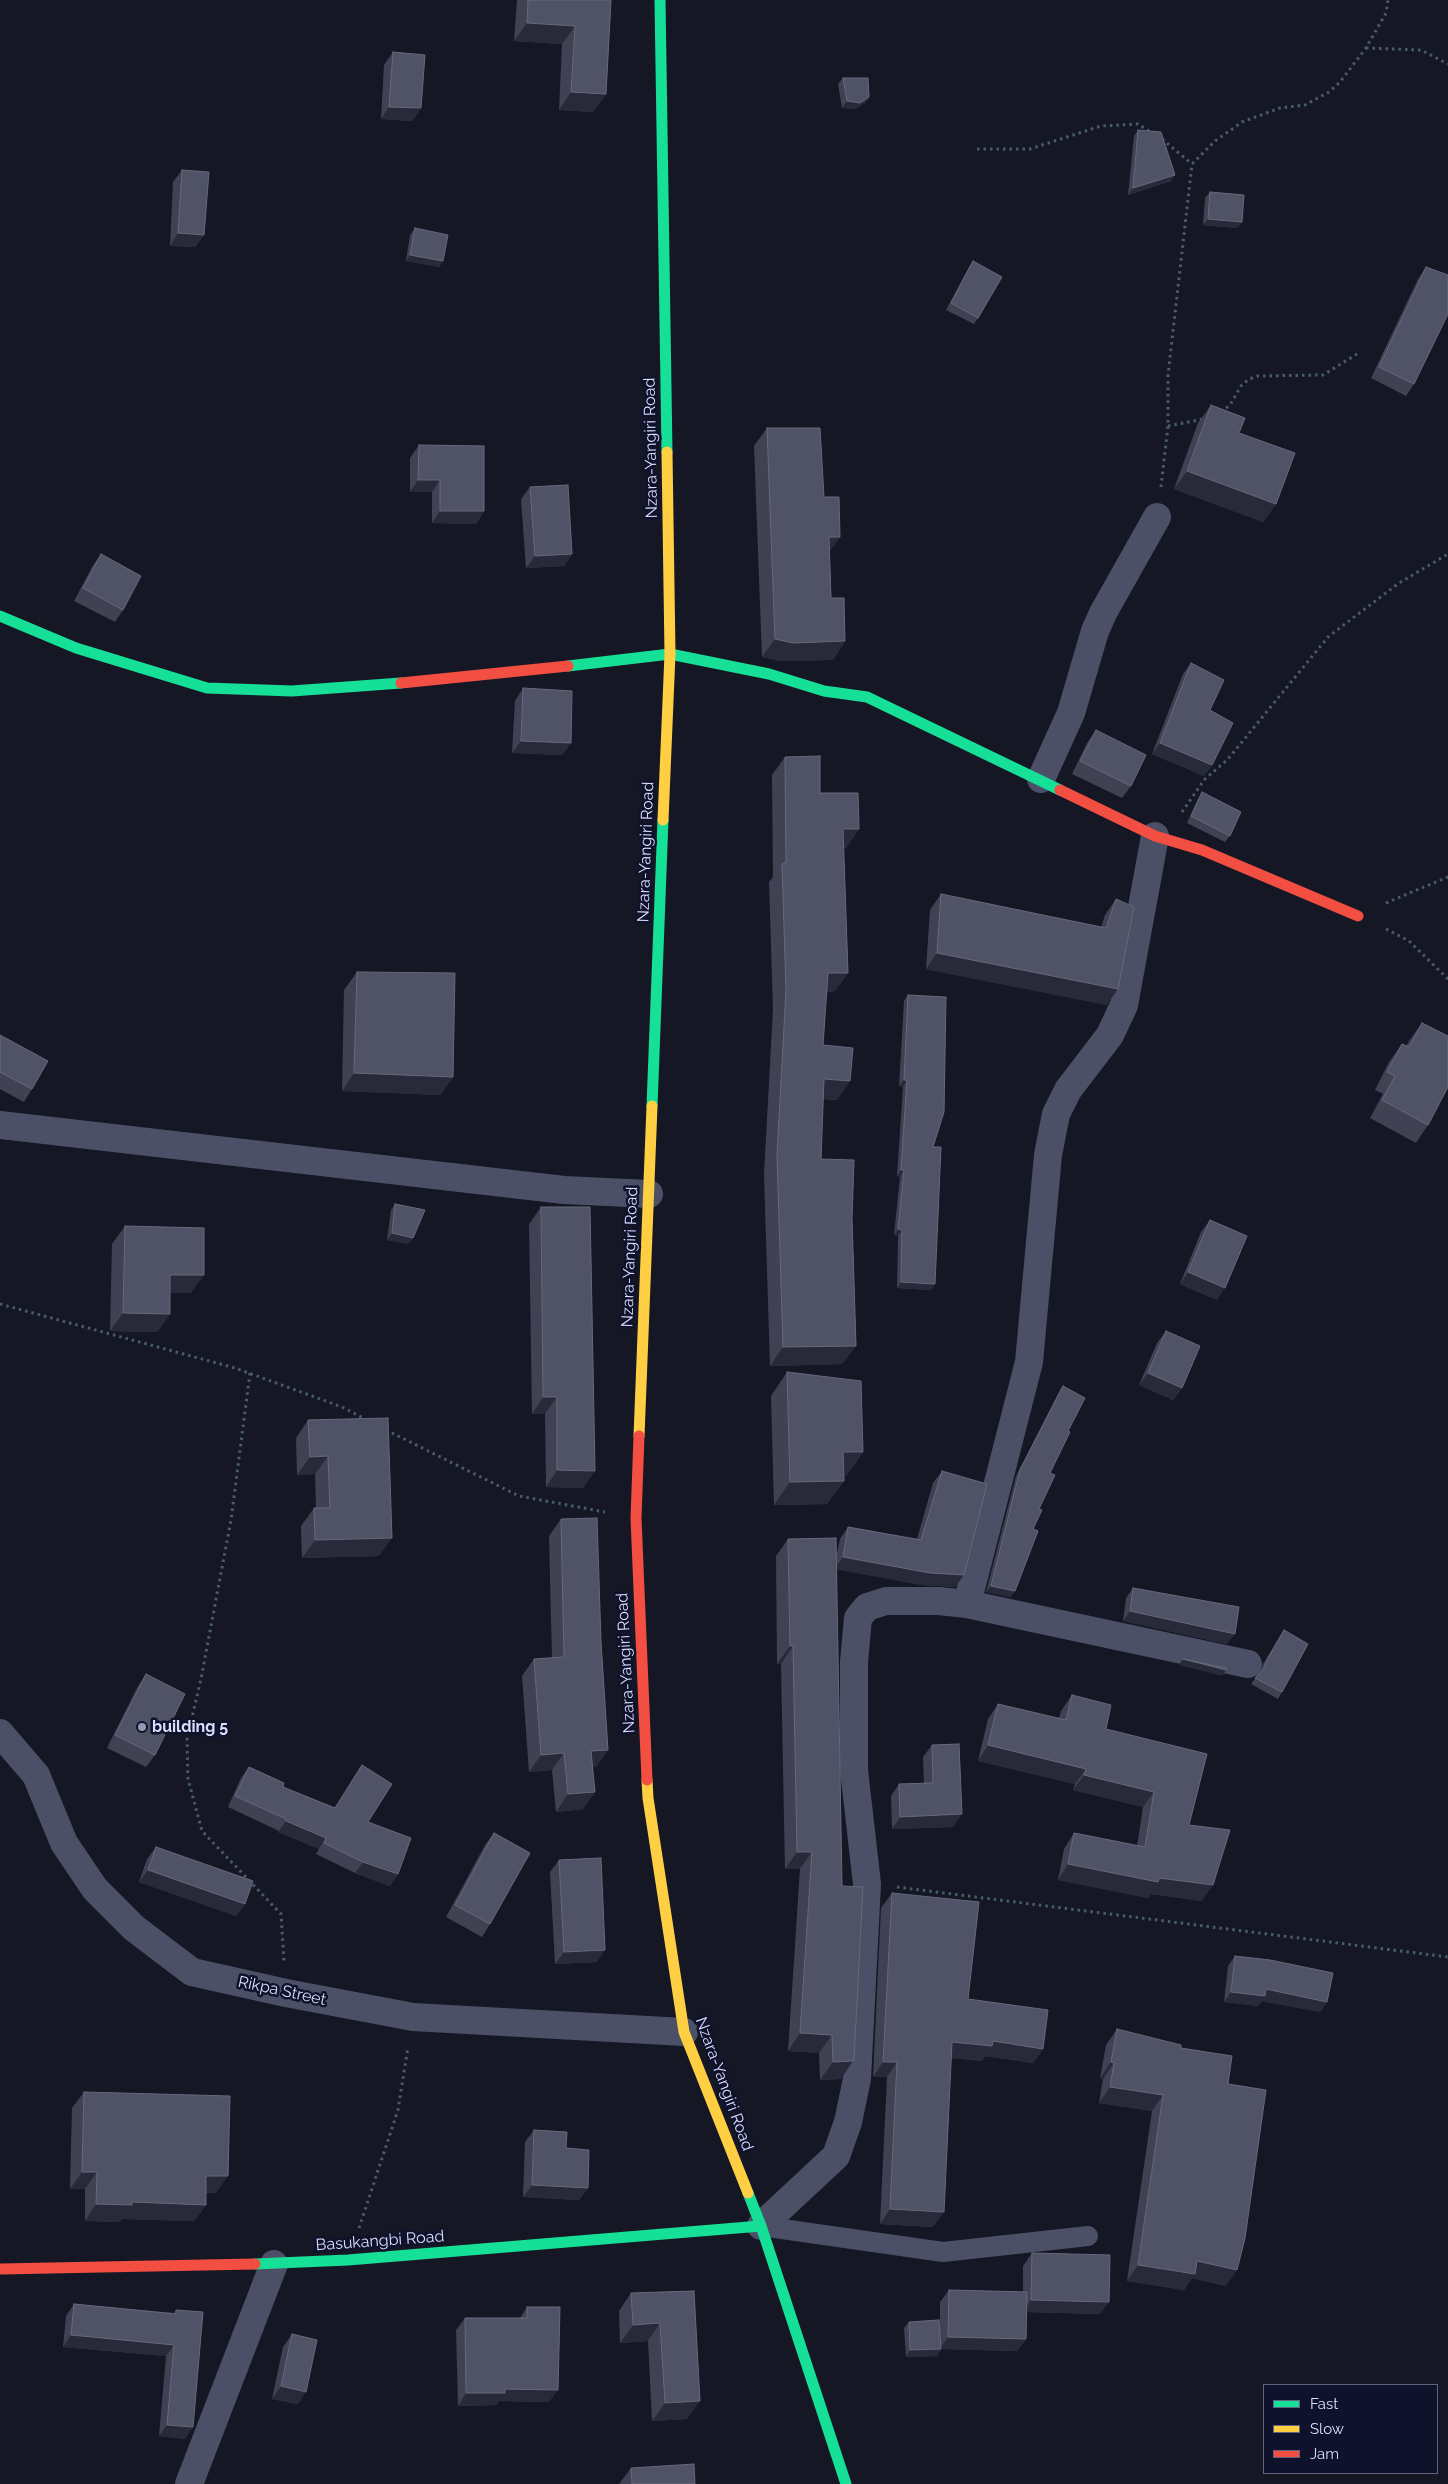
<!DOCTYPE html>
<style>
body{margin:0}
#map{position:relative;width:1448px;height:2484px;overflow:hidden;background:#161725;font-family:Raleway,sans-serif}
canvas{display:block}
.legend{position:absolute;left:1263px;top:2384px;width:175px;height:90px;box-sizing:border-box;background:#10122b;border:1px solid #616480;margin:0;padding:6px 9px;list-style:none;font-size:15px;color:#dadfff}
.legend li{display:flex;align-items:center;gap:10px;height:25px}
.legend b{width:25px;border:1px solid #616480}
</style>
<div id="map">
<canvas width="1448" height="2484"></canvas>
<ul class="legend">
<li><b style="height:6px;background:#16e098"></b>Fast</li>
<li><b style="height:6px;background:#ffcf43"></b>Slow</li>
<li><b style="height:6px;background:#f24e42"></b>Jam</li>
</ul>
</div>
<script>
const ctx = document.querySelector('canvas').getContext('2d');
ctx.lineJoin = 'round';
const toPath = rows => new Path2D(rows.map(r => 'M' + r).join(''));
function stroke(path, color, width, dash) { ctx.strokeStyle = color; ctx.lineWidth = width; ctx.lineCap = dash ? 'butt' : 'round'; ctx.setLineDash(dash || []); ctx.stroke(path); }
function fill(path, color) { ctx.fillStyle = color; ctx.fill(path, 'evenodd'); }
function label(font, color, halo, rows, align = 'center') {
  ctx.font = font + ' Raleway,sans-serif'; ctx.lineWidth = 5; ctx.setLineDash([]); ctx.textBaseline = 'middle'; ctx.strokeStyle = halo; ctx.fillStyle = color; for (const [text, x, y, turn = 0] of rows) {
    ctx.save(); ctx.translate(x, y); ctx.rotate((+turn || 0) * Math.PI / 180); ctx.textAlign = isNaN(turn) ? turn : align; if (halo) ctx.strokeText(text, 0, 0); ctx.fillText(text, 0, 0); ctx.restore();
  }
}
const path = toPath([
 [1366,48,1421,50,1448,64],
 [1162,139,1192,164],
 [977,149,1030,149,1101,126,1138,124,1152,133],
 [1221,412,1230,405,1241,386,1249,379,1258,376,1323,375,1357,354],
 [1168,426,1204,419],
 [1161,487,1168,426,1168,375,1192,164,1215,141,1242,122,1280,108,1305,105,1329,92,1340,82,1366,48,1386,13,1388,0],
 [1182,812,1204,780,1228,759,1328,637,1399,583,1448,554],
 [1386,903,1448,877],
 [1386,929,1409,941,1448,979],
 [0,1304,235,1368,342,1407,367,1420],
 [250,1373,231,1520,201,1679,187,1739,188,1779,202,1831,281,1914,284,1961],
 [386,1430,519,1496,605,1512],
 [897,1887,1448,1957],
 [359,2228,398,2110,408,2047]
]);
const lane = toPath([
 [761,2226,943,2252,1088,2236]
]);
const street = toPath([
 [1041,779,1071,713,1095,631,1103,613,1157,517],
 [0,1125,564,1190,649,1194],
 [967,1604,1029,1362,1048,1155,1056,1114,1068,1090,1110,1035,1124,1005,1155,836],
 [0,1733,36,1775,64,1843,95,1889,134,1928,192,1972,286,1993,413,2017,684,2032],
 [761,2226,836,2156,848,2122,857,2079,867,1884,854,1770,854,1662,858,1618,867,1607,886,1601,939,1601,967,1604,1248,1664],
 [189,2484,274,2264]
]);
const fast = toPath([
 [660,0,667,452],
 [0,616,76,648,207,688,292,691,401,683],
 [568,666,670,654,769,674,824,691,867,697,1060,790],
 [652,1106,663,820],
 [748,2193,761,2226,846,2484],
 [255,2264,348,2260,761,2226]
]);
const slow = toPath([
 [663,820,670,654,667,452],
 [639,1436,652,1106],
 [647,1780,648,1798,684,2032,748,2193]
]);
const jam = toPath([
 [401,683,568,666],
 [1060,790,1155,836,1202,850,1358,916],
 [639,1436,636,1518,647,1780],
 [0,2269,255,2264]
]);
const wall = toPath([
 [517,0,611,0,606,94,593,112,559,110,562,44,514,41],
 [393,52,413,121,381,119,384,65],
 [843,78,869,97,865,103,855,109,842,108,838,84],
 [1138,130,1171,181,1128,195,1134,136],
 [182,170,204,235,195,247,170,246,173,182],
 [1210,192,1242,222,1237,228,1203,225,1205,198],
 [415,228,443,261,439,267,406,261,410,235],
 [973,261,978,318,974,324,946,310,969,267],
 [1426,267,1414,384,1406,396,1371,378,1418,279],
 [1211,405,1239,433,1276,504,1263,522,1174,489,1198,423],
 [767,428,824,497,840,537,829,552,831,598,845,641,833,660,780,661,762,657,754,446],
 [419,445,484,511,476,524,432,523,432,492,410,492,410,458],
 [530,487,572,554,564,566,526,568,521,499],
 [101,554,123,610,115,622,74,601,92,567],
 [1191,663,1210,710,1212,765,1204,776,1152,754,1183,674],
 [523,688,571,743,562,755,512,753,515,701],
 [1096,730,1131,786,1122,798,1072,774,1087,743],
 [785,757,820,793,859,829,846,848,843,848,848,973,835,991,827,992,823,1045,837,1100,823,1099,821,1159,852,1218,856,1346,842,1364,770,1366,764,1174,773,1009,769,882,773,877,772,775],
 [1202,792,1230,836,1225,842,1187,823,1198,799],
 [941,894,1101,927,1105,915,1116,899,1107,1005,926,969,930,910],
 [357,972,453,1077,440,1095,342,1091,344,990],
 [908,995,933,1147,935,1284,931,1290,897,1288,898,1236,894,1235,900,1177,897,1176,903,1087,899,1086,904,1001],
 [1422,1023,1428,1125,1416,1143,1370,1118,1383,1094,1375,1090,1389,1062,1402,1044,1406,1046,1409,1041],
 [0,1035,32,1089,24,1102,0,1089],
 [395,1204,413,1238,408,1244,387,1240,391,1210],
 [541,1207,583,1488,546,1487,545,1414,532,1414,529,1224],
 [1210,1220,1217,1300,1180,1284,1201,1232],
 [125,1226,191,1293,170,1293,170,1314,157,1332,110,1331,112,1244],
 [1166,1331,1182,1388,1173,1400,1139,1385,1157,1343],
 [787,1372,863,1452,846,1476,844,1476,844,1481,827,1504,774,1505,771,1396],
 [1063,1386,1068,1431,1050,1473,1039,1509,1033,1529,1011,1597,986,1592,1016,1476,1059,1392],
 [308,1420,379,1556,302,1558,301,1526,314,1508,316,1508,315,1474,297,1475,296,1438],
 [942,1471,964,1575,955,1587,922,1585,836,1569,842,1886,853,2061,841,2079,820,2080,819,2053,788,2051,800,1869,785,1869,781,1664,777,1664,776,1556,788,1539,836,1558,840,1539,848,1527,917,1539,933,1483],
 [561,1519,601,1642,608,1750,596,1767,592,1767,595,1792,583,1809,556,1812,552,1770,529,1772,522,1676,534,1659,552,1658,549,1536],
 [1133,1588,1227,1644,1123,1621,1126,1598],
 [1284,1630,1282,1692,1278,1699,1251,1684,1260,1672,1263,1664],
 [146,1674,155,1755,146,1767,107,1748,138,1686],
 [1072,1695,1106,1729,1189,1825,1202,1901,1151,1894,1148,1898,1058,1880,1064,1849,1074,1833,1137,1846,1143,1807,1073,1790,1075,1784,978,1761,988,1719,998,1704,1059,1718,1061,1711],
 [932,1745,953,1827,892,1829,891,1796,899,1784,924,1784,923,1757],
 [362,1765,368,1822,398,1874,390,1886,355,1873,316,1854,319,1849,278,1832,279,1831,228,1807,241,1778,249,1767,283,1787,335,1808],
 [494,1833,490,1924,482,1937,446,1917,485,1845],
 [156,1847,245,1904,236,1916,139,1882,147,1859],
 [559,1860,597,1962,555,1964,550,1872],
 [892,1893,968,1999,1043,2049,1033,2063,985,2056,982,2061,951,2058,933,2227,880,2224,887,2077,873,2077,881,1908],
 [1235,1956,1327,2002,1320,2012,1262,2001,1258,2006,1224,2002,1228,1966],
 [1117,2029,1181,2048,1228,2084,1226,2286,1192,2278,1184,2290,1127,2281,1152,2111,1099,2103,1103,2079,1100,2078,1106,2045],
 [84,2092,216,2193,206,2193,206,2205,194,2221,122,2219,120,2222,85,2221,85,2189,70,2189,72,2108],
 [534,2130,566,2148,588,2188,579,2200,523,2197,525,2142],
 [1032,2253,1100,2314,1026,2312,1026,2339,1017,2351,941,2349,937,2356,906,2357,904,2328,909,2322,940,2326,940,2302,949,2290,1023,2292,1023,2266],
 [694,2291,687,2419,652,2421,648,2341,620,2343,619,2311,631,2293],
 [74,2304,174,2313,176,2310,185,2439,159,2436,166,2356,63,2347,66,2316],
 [527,2307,549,2402,499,2401,496,2405,458,2406,456,2330,465,2318,520,2318],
 [292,2334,298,2404,272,2399,283,2347],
 [631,2468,695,2484,619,2484]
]);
const shadedWall = toPath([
 [527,23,575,26,562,44,514,41],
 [571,92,606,94,593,112,559,110],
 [869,97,865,103,855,109,842,108,847,101],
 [389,107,421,108,413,121,381,119],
 [1175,175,1171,181,1128,195,1133,188],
 [1208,219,1242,222,1237,228,1203,225],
 [178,233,204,235,195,247,170,246],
 [410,255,443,261,439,267,406,261],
 [1187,471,1276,504,1263,522,1174,489],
 [418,480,440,480,432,492,410,492],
 [440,511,484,511,476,524,432,523],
 [829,537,840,537,827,555],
 [572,554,564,566,526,568,535,556],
 [775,639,845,641,833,660,780,661,762,657],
 [521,741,571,743,562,755,512,753],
 [1160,743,1212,765,1204,776,1152,754],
 [843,829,859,829,846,848,830,848],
 [937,953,1118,989,1107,1005,926,969],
 [828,973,848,973,835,991,815,992],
 [354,1073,453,1077,440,1095,342,1091],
 [824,1079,850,1081,837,1100,810,1098],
 [904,1080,907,1080,903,1087,899,1086],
 [901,1170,904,1170,900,1177,897,1176],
 [898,1229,902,1230,898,1236,894,1235],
 [392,1233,413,1238,408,1244,387,1240],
 [1188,1272,1225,1288,1217,1300,1180,1284],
 [170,1275,204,1275,191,1293,157,1293],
 [901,1282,935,1284,931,1290,897,1288],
 [123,1313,170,1314,157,1332,110,1331],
 [856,1346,842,1364,770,1366,783,1347],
 [1148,1373,1182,1388,1173,1400,1139,1385],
 [543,1397,557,1397,545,1414,532,1414],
 [843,1452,863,1452,846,1476,826,1476],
 [328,1456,315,1474,297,1475,310,1457],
 [557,1470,595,1471,583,1488,546,1487],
 [844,1481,827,1504,774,1505,790,1482],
 [392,1538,379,1556,302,1558,315,1540],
 [843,1557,964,1575,955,1587,922,1585,834,1569],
 [991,1586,1015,1591,1011,1597,986,1592],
 [1130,1611,1235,1634,1227,1644,1123,1621],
 [790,1646,793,1646,781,1664,777,1664],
 [1183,1659,1226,1670,1222,1676,1179,1665],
 [988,1745,1086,1769,1075,1784,978,1761],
 [608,1750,596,1767,579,1768,591,1751],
 [564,1753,552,1770,529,1772,541,1755],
 [1084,1775,1154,1792,1143,1807,1073,1790],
 [595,1792,583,1809,556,1812,568,1794],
 [962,1814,953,1827,892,1829,900,1817],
 [286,1821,326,1838,319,1849,278,1832],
 [797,1852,812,1852,800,1869,785,1869],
 [363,1862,398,1874,390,1886,355,1873],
 [1068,1864,1213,1885,1202,1901,1151,1894,1148,1898,1058,1880],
 [148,1870,245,1904,236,1916,139,1882],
 [605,1950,597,1962,555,1964,564,1952],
 [1266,1989,1327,2002,1320,2012,1262,2001,1258,2006,1224,2002,1231,1992],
 [800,2033,832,2035,819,2053,788,2051],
 [993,2041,1043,2049,1033,2063,985,2056,982,2061,941,2057,952,2042],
 [853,2061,841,2079,820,2080,833,2062],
 [883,2062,897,2062,887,2077,873,2077],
 [1111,2062,1114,2063,1103,2079,1100,2078],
 [1110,2087,1163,2095,1152,2111,1099,2103],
 [82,2172,97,2172,85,2189,70,2189],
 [206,2176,228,2176,216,2193,195,2192],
 [532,2185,588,2188,579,2200,523,2197],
 [132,2202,206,2205,194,2221,122,2219,120,2222,85,2221,96,2204],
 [890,2209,944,2212,933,2227,880,2224],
 [1197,2261,1237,2270,1226,2286,1192,2278,1184,2290,1127,2281,1138,2265],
 [1031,2300,1109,2302,1100,2314,1023,2312],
 [660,2323,648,2341,620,2343,633,2325],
 [71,2335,174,2345,166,2356,63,2347],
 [948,2337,1026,2339,1017,2351,939,2349],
 [941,2349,937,2356,906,2357,910,2350],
 [281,2386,306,2392,298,2404,272,2399],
 [505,2389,558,2390,549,2402,499,2401,496,2405,458,2406,466,2393],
 [700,2401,687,2419,652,2421,665,2403],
 [167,2425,193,2427,185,2439,159,2436]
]);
const building = toPath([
 [528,0,611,0,606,94,571,92,575,26,527,23,528,0],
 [393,52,425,55,421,108,389,107,393,52],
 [843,78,868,78,869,97,860,103,847,101,843,78],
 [1138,130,1161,132,1175,175,1133,188,1138,130],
 [182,170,209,172,204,235,178,233,182,170],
 [1210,192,1244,195,1242,222,1208,219,1210,192],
 [415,228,448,235,443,261,410,255,415,228],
 [973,261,1002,277,978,318,951,303,973,261],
 [1426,267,1448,275,1448,314,1414,384,1379,367,1426,267],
 [1211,405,1245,418,1239,433,1295,453,1276,504,1187,471,1211,405],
 [767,428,820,428,824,497,839,497,840,537,829,537,831,598,844,598,845,641,793,643,775,639,767,428],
 [419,445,484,446,484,511,440,511,440,480,418,480,419,445],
 [568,485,572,554,535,556,530,487,568,485],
 [101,554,141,576,123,610,83,588,101,554],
 [1191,663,1224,680,1210,710,1233,723,1212,765,1160,743,1191,663],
 [523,688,572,691,571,743,521,741,523,688],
 [1096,730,1146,755,1131,786,1080,761,1096,730],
 [820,756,820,793,858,793,859,829,843,829,848,973,828,973,823,1045,853,1048,850,1081,824,1079,821,1159,854,1160,852,1218,856,1346,783,1347,777,1155,786,990,782,864,786,863,785,757,820,756],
 [1202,792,1241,812,1230,836,1191,816,1202,792],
 [941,894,1106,928,1116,899,1134,907,1118,989,937,953,941,894],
 [357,972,455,973,453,1077,354,1073,357,972],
 [908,995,946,997,944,1112,933,1147,941,1147,935,1284,901,1282,902,1230,898,1229,904,1170,901,1170,907,1080,904,1080,908,995],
 [1422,1023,1448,1036,1448,1087,1428,1125,1382,1100,1395,1076,1387,1072,1402,1044,1409,1047,1422,1023],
 [0,1035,48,1061,32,1089,0,1072,0,1035],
 [395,1204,425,1210,413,1238,392,1233,395,1204],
 [541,1207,590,1207,595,1471,557,1470,557,1397,543,1397,541,1207],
 [1210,1220,1247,1236,1225,1288,1188,1272,1210,1220],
 [125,1226,204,1228,204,1275,170,1275,170,1314,123,1313,125,1226],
 [1166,1331,1200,1346,1182,1388,1148,1373,1166,1331],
 [787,1372,861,1381,863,1452,843,1452,844,1481,790,1482,787,1372],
 [1063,1386,1085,1398,1068,1431,1070,1432,1050,1473,1055,1475,1039,1509,1042,1510,1033,1529,1038,1531,1015,1591,991,1586,1020,1470,1063,1386],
 [388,1418,392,1538,315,1540,314,1508,330,1508,328,1456,310,1457,308,1420,388,1418],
 [942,1471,987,1484,964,1575,930,1573,843,1557,848,1527,921,1540,942,1471],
 [597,1518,601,1642,608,1750,591,1751,595,1792,568,1794,564,1753,541,1755,534,1659,564,1657,561,1519,597,1518],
 [836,1538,842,1886,863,1887,854,2059,853,2061,833,2062,832,2035,800,2033,812,1852,797,1852,793,1646,790,1646,788,1539,836,1538],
 [1133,1588,1239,1607,1235,1634,1130,1611,1133,1588],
 [1284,1630,1308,1644,1282,1692,1255,1678,1264,1668,1268,1658,1284,1630],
 [1183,1659,1226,1668,1226,1670,1183,1659],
 [146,1674,185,1694,155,1755,115,1735,146,1674],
 [1072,1695,1111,1705,1106,1729,1207,1754,1189,1825,1230,1830,1213,1885,1159,1878,1158,1882,1068,1864,1074,1833,1145,1847,1154,1792,1084,1775,1086,1769,988,1745,998,1704,1066,1720,1072,1695],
 [959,1744,962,1814,900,1817,899,1784,933,1783,932,1745,959,1744],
 [362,1765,392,1784,368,1822,411,1838,398,1874,363,1862,324,1843,326,1838,286,1821,286,1819,235,1796,249,1767,284,1783,283,1787,335,1808,362,1765],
 [494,1833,530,1853,490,1924,455,1905,494,1833],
 [156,1847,253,1881,245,1904,148,1870,156,1847],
 [601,1858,605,1950,564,1952,559,1860,601,1858],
 [892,1893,979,1902,968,1999,1048,2010,1043,2049,993,2041,992,2046,952,2042,944,2212,890,2209,897,2062,883,2062,892,1893],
 [1235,1956,1270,1960,1333,1973,1327,2002,1266,1989,1265,1996,1231,1992,1235,1956],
 [1117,2029,1181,2045,1181,2048,1232,2056,1228,2084,1266,2090,1245,2238,1237,2270,1197,2261,1195,2274,1138,2265,1163,2095,1110,2087,1114,2063,1111,2062,1117,2029],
 [84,2092,230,2096,228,2176,206,2176,206,2205,132,2202,132,2205,96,2204,97,2172,82,2172,84,2092],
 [534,2130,567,2132,566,2148,589,2150,588,2188,532,2185,534,2130],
 [1032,2253,1110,2255,1109,2302,1031,2300,1032,2253],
 [949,2290,1027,2292,1026,2339,948,2337,949,2290],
 [694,2291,700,2401,665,2403,660,2323,633,2325,631,2293,694,2291],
 [74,2304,176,2314,176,2310,203,2312,193,2427,167,2425,174,2345,71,2335,74,2304],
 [527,2307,560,2307,558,2390,505,2389,505,2393,466,2393,465,2318,527,2318,527,2307],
 [939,2320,941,2349,910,2350,909,2322,939,2320],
 [292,2334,317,2340,306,2392,281,2386,292,2334],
 [694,2464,695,2484,632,2484,631,2468,694,2464]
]);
const markers = [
 [142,1727,5,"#9599b3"]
];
const streetNames = [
 ["Nzara-Yangiri Road",651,448,-91],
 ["Nzara-Yangiri Road",646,852,-88],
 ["Nzara-Yangiri Road",630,1257,-88],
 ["Nzara-Yangiri Road",626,1663,-93],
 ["Rikpa Street",282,1991,12],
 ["Nzara-Yangiri Road",724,2084,70],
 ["Basukangbi Road",380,2241,-4]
];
const poiNames = [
 ["building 5",152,1727]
];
stroke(path, '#485e66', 3, [2.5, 4]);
stroke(lane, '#4b5066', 20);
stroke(street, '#4b5066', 28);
stroke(fast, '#16e098', 11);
stroke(slow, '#ffcf43', 11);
stroke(jam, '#f24e42', 11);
fill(wall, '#404253');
fill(shadedWall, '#282a39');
fill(building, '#505365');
stroke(building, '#66697e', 1);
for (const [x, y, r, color] of markers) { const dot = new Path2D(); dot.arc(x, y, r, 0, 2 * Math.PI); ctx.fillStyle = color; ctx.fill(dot); stroke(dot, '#10122b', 2); }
label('16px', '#dadfff', '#10122b', streetNames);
label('bold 16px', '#dadfff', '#10122b', poiNames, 'left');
</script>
